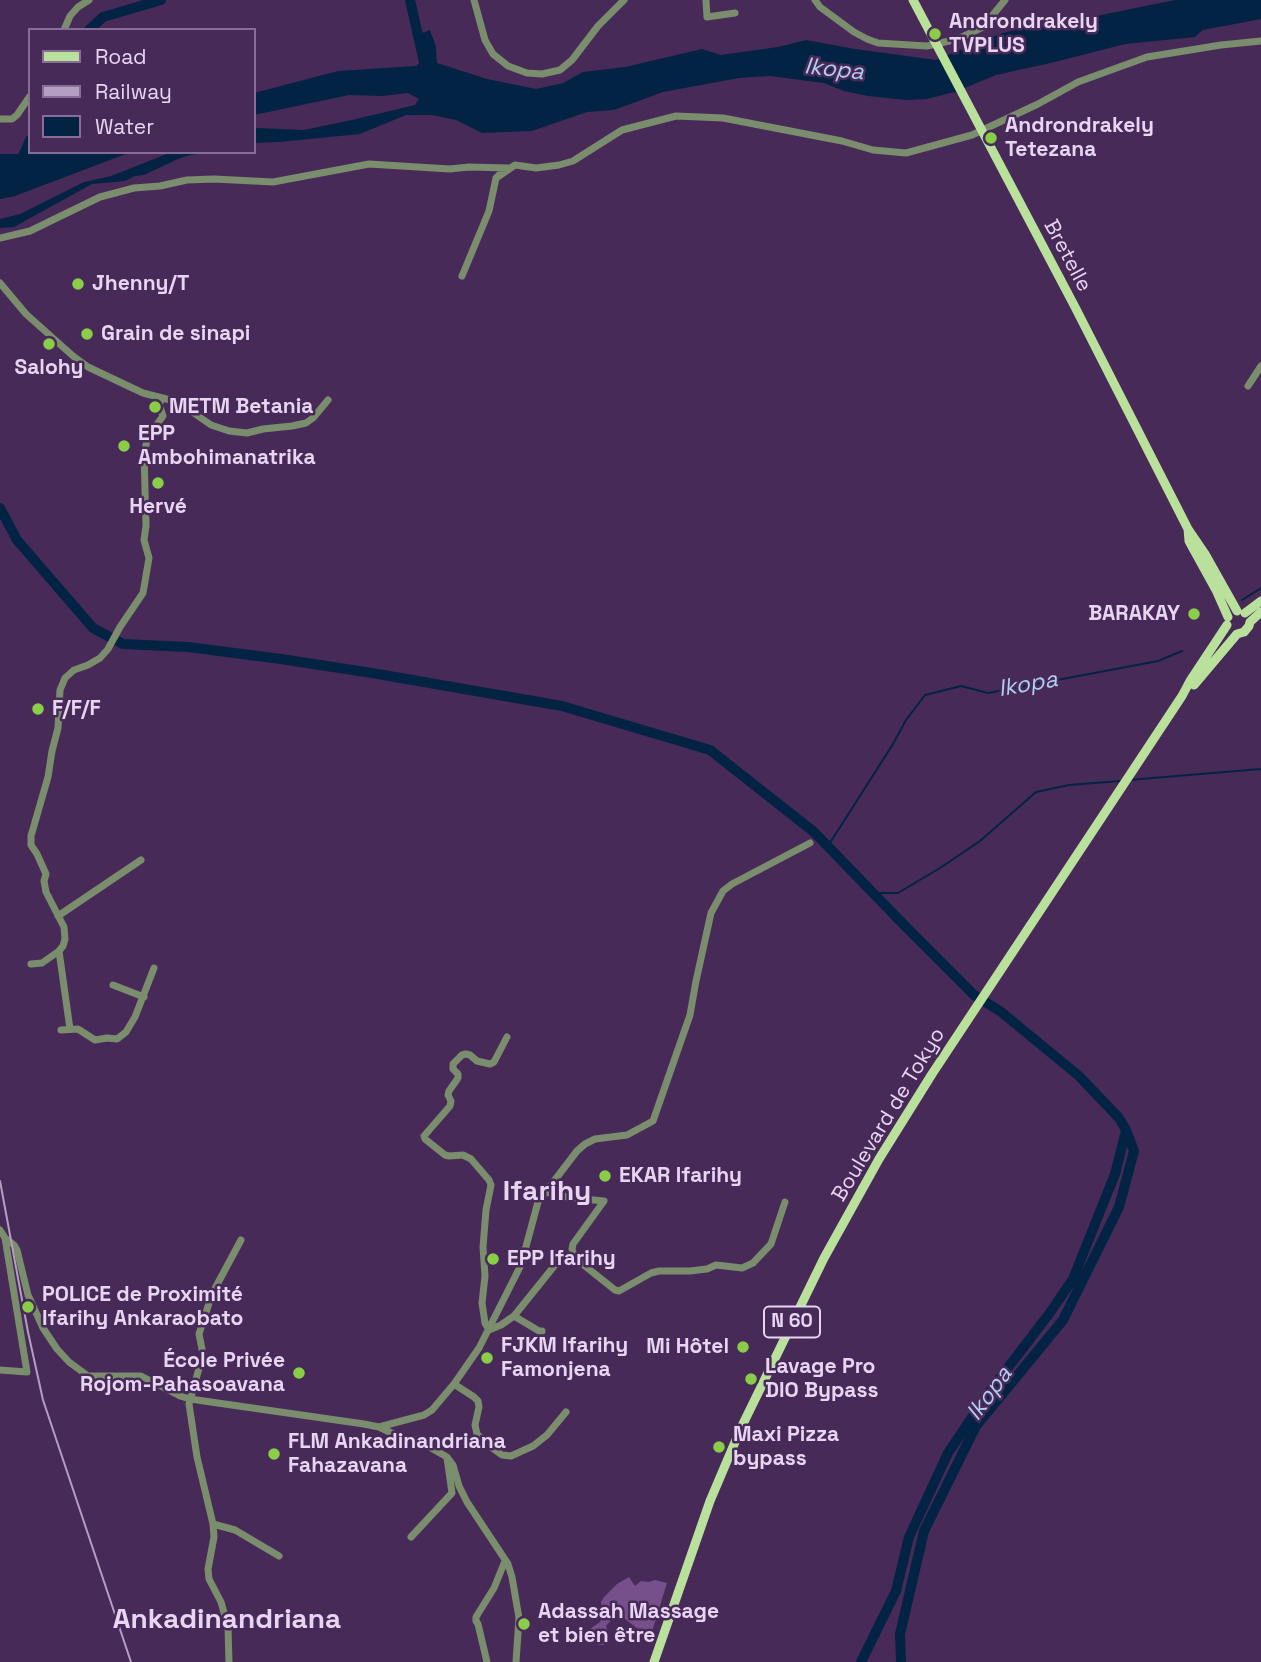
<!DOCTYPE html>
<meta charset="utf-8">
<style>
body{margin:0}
#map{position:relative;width:1261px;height:1662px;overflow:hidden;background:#482a59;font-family:"Space Grotesk",sans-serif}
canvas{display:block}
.legend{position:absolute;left:28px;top:28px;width:228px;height:126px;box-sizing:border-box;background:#482a59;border:2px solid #886e96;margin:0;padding:9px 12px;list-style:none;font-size:21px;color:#e7d5f2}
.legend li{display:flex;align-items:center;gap:14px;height:35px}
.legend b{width:35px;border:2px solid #886e96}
</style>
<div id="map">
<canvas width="1261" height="1662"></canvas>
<ul class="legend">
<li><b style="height:9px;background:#bae19c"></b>Road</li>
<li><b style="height:9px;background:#b49ec1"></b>Railway</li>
<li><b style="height:19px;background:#032344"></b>Water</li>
</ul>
</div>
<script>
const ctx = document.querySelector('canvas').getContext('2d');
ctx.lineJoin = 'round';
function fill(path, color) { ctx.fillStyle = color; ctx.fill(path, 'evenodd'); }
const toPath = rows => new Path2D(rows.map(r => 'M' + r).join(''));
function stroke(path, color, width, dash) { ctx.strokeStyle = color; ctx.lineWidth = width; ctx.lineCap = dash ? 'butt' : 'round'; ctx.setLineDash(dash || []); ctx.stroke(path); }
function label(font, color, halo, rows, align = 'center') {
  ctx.font = font + ' "Space Grotesk",sans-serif'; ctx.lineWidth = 5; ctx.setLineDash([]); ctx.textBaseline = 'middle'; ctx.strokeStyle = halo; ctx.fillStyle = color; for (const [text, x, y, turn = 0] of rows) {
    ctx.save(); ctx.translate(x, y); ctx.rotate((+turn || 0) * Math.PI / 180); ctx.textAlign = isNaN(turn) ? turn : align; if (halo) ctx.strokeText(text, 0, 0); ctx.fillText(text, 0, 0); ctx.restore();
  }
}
const green = toPath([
 [629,1577,635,1586,641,1581,649,1582,655,1580,667,1583,650,1638,617,1613,606,1626,609,1635,606,1643,603,1645,599,1645,587,1635,587,1631,600,1622,603,1614,601,1602,604,1597,617,1584]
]);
const water = toPath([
 [1175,0,1261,0,1261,19,1203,30,1195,37,1125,44,1055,62,996,75,955,92,927,99,906,100,868,96,844,91,824,83,770,76,739,78,663,92,614,110,587,112,532,131,482,133,456,120,432,115,406,115,360,134,279,142,254,143,254,129,257,128,304,130,352,120,415,105,419,99,408,93,382,96,349,95,254,115,254,93,338,71,416,66,427,55,422,33,430,30,436,47,437,63,487,79,536,89,563,83,583,72,625,67,702,49,721,55,778,47,806,40,855,49,936,60,997,35,1027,26,1076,20],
 [42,152,131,152,15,196,0,199,0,154,34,154],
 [172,152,215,152,190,155,178,159,144,175,135,176,125,181,92,184,14,227,0,228,0,219,20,214,84,182,111,176]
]);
const stream = toPath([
 [1242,600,1261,588],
 [1129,780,1261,769],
 [828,846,893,744,906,720,925,695,961,686,988,693,1158,661,1182,651],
 [873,893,898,893,940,868,980,841,1036,792,1069,785,1120,781]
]);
const river = toPath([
 [410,0,426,71],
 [89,30,103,17,161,0],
 [19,166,30,140],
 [0,508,17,540,93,628,123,644,188,647,281,659,372,673,562,706,710,750,814,832,906,927,974,995,1000,1011,1079,1076,1119,1118,1126,1130,1134,1151,1119,1207,1063,1320,976,1426,924,1531,900,1634,901,1662],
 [861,1662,896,1591,909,1537,948,1453,987,1395,1049,1314,1073,1279,1115,1174,1126,1131]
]);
const minor = toPath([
 [474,0,485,40,493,54,508,66,527,73,542,74,560,70,572,60,598,26,624,0],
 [706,0,707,17,735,13],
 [815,0,820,7,854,32,867,39,878,43,927,46,958,39,983,27,1005,0],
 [64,30,70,16,78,7,89,0],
 [0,119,12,119,17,115,30,96],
 [496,178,515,165,536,168,559,165,573,161,622,130,676,116,723,118,842,141,873,150,906,153,972,135,1038,104,1078,82,1147,57,1221,45,1261,41],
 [0,238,30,231,100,197,134,188,160,186,187,180,214,179,273,182,369,164,450,169,469,167,508,168],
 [462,276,489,211,496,178,499,175],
 [0,283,26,314,73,356,88,367,143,393,178,402,211,425,229,431,247,433,263,429,292,426,306,423,313,418,328,400],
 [1248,386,1261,366],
 [58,916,141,860],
 [59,951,70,1029],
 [31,964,42,963,59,951,63,946,65,939,64,927,46,892,44,881,46,874,37,854,31,845,31,836,48,777,52,751,58,728,60,690,65,678,74,670,88,665,100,658,108,649,120,627,143,593,149,558,144,540,146,526,144,453,148,437,163,416,159,405,162,398],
 [113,985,144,997],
 [61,1030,78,1029,95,1040,107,1038,117,1039,126,1032,135,1017,154,968],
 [507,1037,494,1062,490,1064,477,1061,470,1055,466,1054,462,1055,453,1064,453,1069,458,1074,458,1078,449,1091,448,1095,451,1101,450,1106,424,1136,425,1139,445,1155,449,1156,463,1155,471,1159,489,1180,491,1185,486,1210,483,1247,485,1276,482,1303,485,1323,489,1330,501,1325,514,1316,555,1265,562,1261,575,1258],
 [546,1192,572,1198,604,1201,573,1244,572,1249,575,1258,615,1290,619,1291,651,1273,659,1271,690,1271,707,1269,716,1265,742,1268,753,1263,771,1244,785,1202],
 [0,1230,5,1238,14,1245,17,1250,28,1295,43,1328,57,1349,69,1362,88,1376,141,1376,180,1396,190,1399,364,1424,379,1427,406,1440,417,1440,447,1457,453,1465,459,1486,467,1502,508,1564,512,1577,519,1618,516,1662],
 [514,1316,539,1331,542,1331],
 [0,1370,27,1372,5,1238],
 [454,1384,474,1397,478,1401,479,1407,475,1425,477,1434,492,1448,502,1455,511,1456,533,1446,547,1435,566,1412],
 [379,1427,424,1415,432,1410,454,1384,479,1348,521,1265,538,1202,577,1151,585,1144,595,1139,627,1135,653,1121,690,1015,696,981,711,913,723,891,732,884,810,843],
 [213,1524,235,1530,279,1556],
 [411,1537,452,1493,447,1458],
 [229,1662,228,1627,221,1602,209,1579,208,1569,214,1537,213,1524,197,1457,189,1404,203,1354,199,1334,212,1294,241,1240],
 [487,1662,478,1624,476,1621,476,1617,494,1588,505,1561]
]);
const major = toPath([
 [913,0,1075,307,1188,529,1205,554,1237,611],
 [1188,529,1189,541,1216,590,1228,617],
 [1245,613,1261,601],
 [1194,685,1237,634,1244,632,1249,626,1250,622,1261,612],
 [654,1662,710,1501,741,1428,824,1258,879,1159,932,1074,1182,696,1190,681,1227,625]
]);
const rail = toPath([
 [0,1181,28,1332,43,1400,131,1662]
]);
const markers = [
 [935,34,7,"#8ace47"],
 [991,138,7,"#8ace47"],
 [78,284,7,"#8ace47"],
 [87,334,7,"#8ace47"],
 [49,344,7,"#8ace47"],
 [155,407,7,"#8ace47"],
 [124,446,7,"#8ace47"],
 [158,483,7,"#8ace47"],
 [1194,614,7,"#8ace47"],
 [38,709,7,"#8ace47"],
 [605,1176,7,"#8ace47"],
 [493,1259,7,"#8ace47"],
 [28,1307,7,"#8ace47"],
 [743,1347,7,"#8ace47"],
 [487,1358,7,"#8ace47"],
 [299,1373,7,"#8ace47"],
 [751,1379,7,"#8ace47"],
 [719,1447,7,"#8ace47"],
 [274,1454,7,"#8ace47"],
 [524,1624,7,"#8ace47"]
];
const shields = [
 [792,1322,56]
];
const shieldNames = [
 ["N 60",792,1322]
];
const poiNames = [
 ["Androndrakely",949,22],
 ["TVPLUS",949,46],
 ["Androndrakely",1005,126],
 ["Tetezana",1005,150],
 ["Jhenny/T",92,284],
 ["Grain de sinapi",101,334],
 ["Salohy",49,368,"center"],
 ["METM Betania",169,407],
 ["EPP",138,434],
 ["Ambohimanatrika",138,458],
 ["Hervé",158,507,"center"],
 ["BARAKAY",1180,614,"right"],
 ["F/F/F",52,709],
 ["EKAR Ifarihy",619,1176],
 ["EPP Ifarihy",507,1259],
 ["POLICE de Proximité",42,1295],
 ["Ifarihy Ankaraobato",42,1319],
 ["FJKM Ifarihy",501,1346],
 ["Famonjena",501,1370],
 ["Mi Hôtel",729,1347,"right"],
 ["École Privée",285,1361,"right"],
 ["Rojom-Pahasoavana",285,1385,"right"],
 ["Lavage Pro",765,1367],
 ["DIO Bypass",765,1391],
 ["Maxi Pizza",733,1435],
 ["bypass",733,1459],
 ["FLM Ankadinandriana",288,1442],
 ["Fahazavana",288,1466],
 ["Adassah Massage",538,1612],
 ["et bien être",538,1636]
];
const streetNames = [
 ["Bretelle",1067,256,62],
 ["Boulevard de Tokyo",889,1115,-59]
];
const waterNames = [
 ["Ikopa",834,70,6],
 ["Ikopa",1028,685,-10],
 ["Ikopa",990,1394,-54]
];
const districtNames = [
 ["Ifarihy",547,1192],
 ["Ankadinandriana",227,1620]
];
fill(green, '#76508b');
fill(water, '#032344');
stroke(stream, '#032344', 2);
stroke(river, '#032344', 10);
stroke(minor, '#7a8d6c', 7);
stroke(major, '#bae19c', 9);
stroke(rail, '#b49ec1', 2);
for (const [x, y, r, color] of markers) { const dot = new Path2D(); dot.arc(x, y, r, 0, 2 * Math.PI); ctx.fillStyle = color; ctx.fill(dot); stroke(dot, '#482a59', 2.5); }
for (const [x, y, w] of shields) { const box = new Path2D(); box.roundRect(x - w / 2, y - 15.5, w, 31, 5); ctx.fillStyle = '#482a59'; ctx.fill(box); stroke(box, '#e7d5f2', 2); }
label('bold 19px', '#e7d5f2', null, shieldNames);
label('bold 21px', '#e7d5f2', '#482a59', poiNames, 'left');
label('21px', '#e7d5f2', '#482a59', streetNames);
label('italic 23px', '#b1cff3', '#482a59', waterNames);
label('bold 28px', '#e7d5f2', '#482a59', districtNames);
</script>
